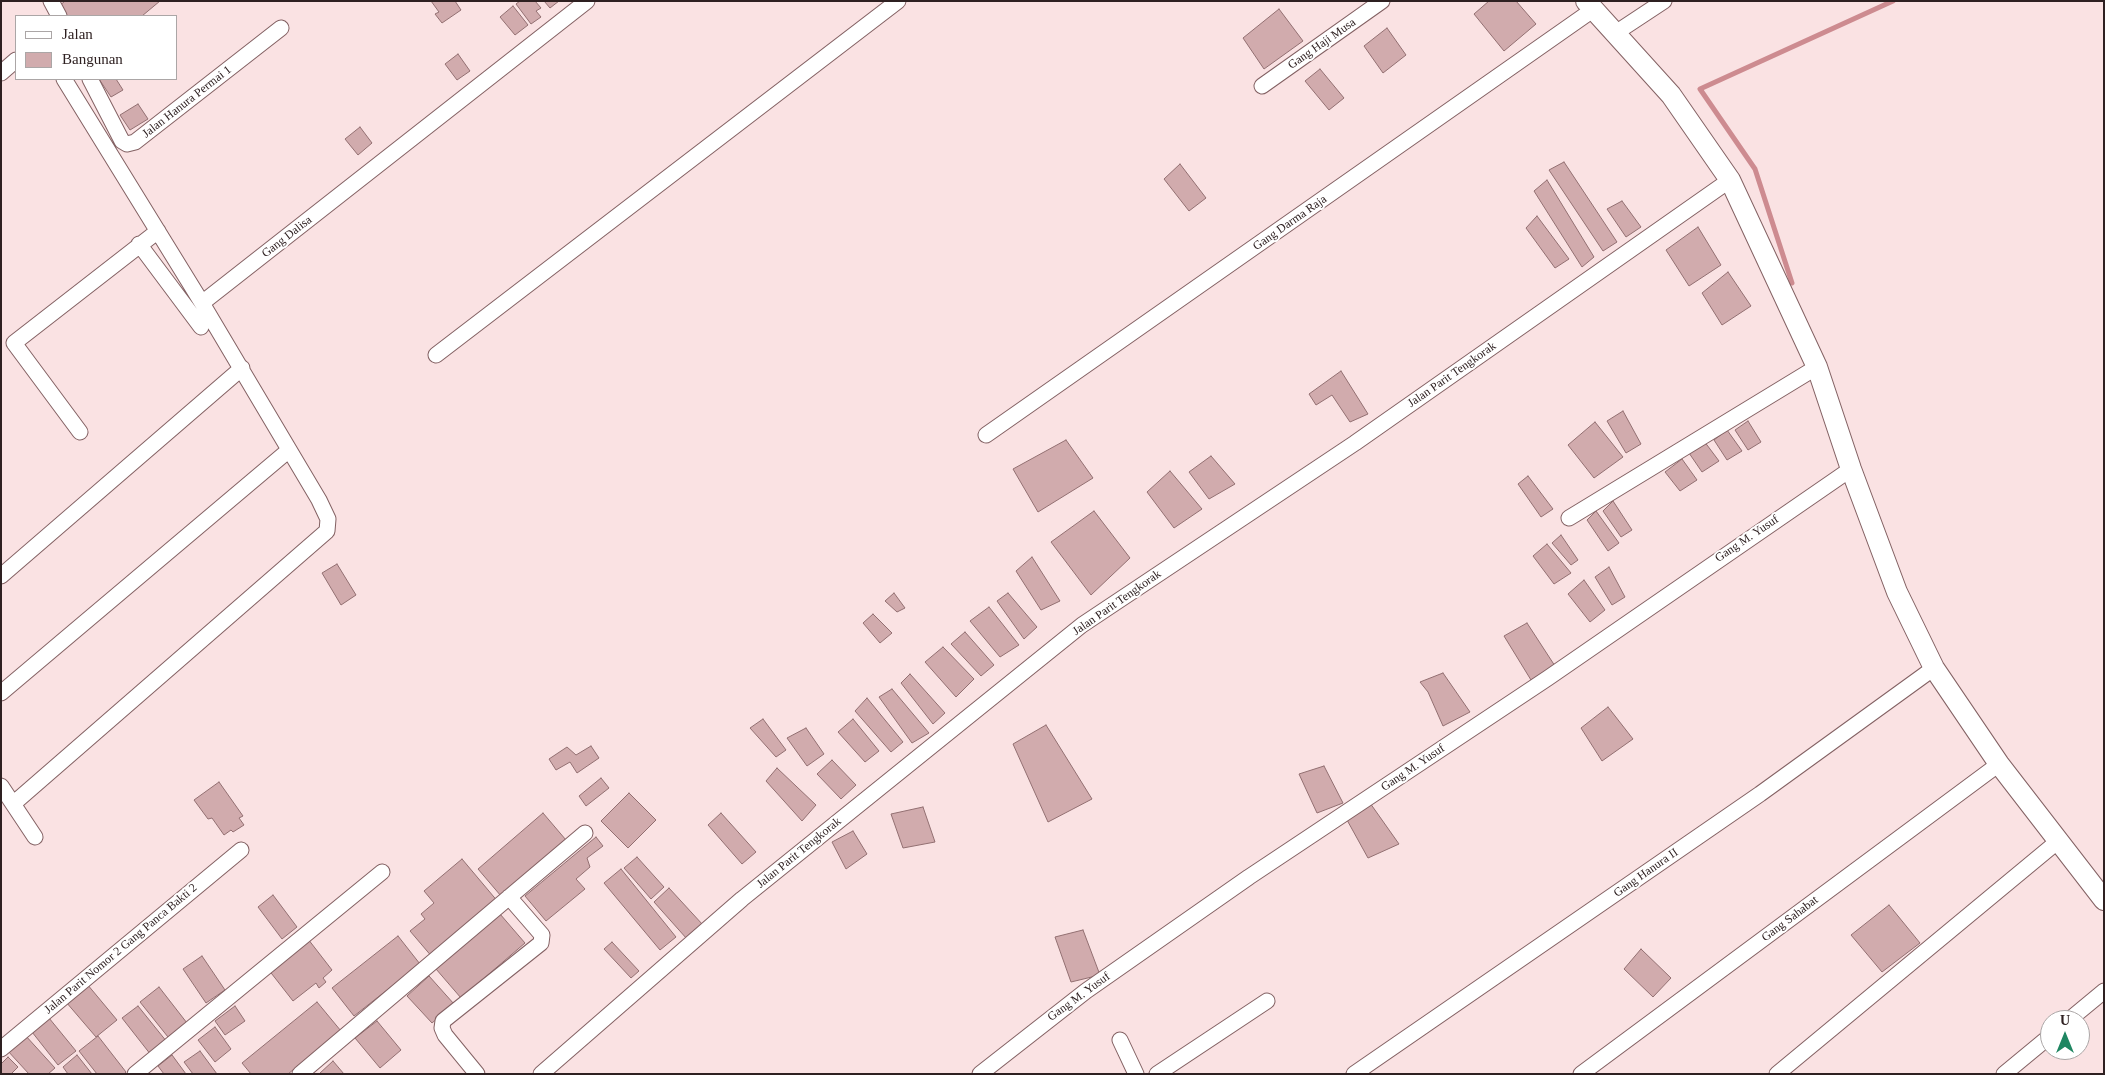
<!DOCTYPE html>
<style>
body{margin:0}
#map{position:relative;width:2105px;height:1075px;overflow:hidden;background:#fae2e3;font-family:Georgia,serif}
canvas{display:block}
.frame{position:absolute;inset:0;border:2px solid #2e2021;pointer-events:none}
.legend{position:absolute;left:15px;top:15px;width:162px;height:65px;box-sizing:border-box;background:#fff;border:1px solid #aba6a6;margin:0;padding:6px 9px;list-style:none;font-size:15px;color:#2e2021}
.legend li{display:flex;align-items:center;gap:10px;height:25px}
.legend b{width:25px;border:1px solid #aba6a6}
.north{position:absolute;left:2040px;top:1010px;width:50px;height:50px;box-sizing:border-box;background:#fff;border:1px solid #aba6a6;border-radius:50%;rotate:0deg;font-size:14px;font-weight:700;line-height:20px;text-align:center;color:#2e2021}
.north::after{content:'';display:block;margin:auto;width:18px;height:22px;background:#1f8662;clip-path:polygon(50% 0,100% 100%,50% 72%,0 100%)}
</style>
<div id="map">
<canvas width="2105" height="1075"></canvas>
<div class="frame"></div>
<ul class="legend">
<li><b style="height:6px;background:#fff"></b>Jalan</li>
<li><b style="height:14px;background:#d1abad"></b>Bangunan</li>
</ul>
<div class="north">U</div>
</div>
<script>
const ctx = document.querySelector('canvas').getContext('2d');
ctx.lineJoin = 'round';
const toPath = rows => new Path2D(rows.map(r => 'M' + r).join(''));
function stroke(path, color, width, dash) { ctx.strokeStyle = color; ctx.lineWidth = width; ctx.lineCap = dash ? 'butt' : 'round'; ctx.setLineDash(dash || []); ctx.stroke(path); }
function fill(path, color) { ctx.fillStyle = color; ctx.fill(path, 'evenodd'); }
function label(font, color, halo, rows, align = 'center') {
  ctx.font = font + ' Georgia,serif'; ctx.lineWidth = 4; ctx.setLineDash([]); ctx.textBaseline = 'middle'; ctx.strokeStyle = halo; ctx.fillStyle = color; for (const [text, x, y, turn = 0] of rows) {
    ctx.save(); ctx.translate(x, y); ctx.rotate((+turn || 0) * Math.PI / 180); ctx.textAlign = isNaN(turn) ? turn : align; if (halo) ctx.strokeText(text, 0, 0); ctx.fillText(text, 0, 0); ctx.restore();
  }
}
const stream = toPath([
 [1792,283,1755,169,1700,89,1893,1]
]);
const building = toPath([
 [65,1,160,1,142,16,65,16,58,7,65,1],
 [431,1,455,1,461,10,442,23,435,14,439,12,431,1],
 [520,1,535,1,541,8,536,11,541,17,531,24,516,4,520,1],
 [544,1,559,1,550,8,544,1],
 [1489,1,1516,1,1536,24,1504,51,1474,14,1489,1],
 [513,6,528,25,515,35,500,17,513,6],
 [1279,9,1303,41,1264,69,1243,38,1279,9],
 [1387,28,1406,55,1383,73,1364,46,1387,28],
 [458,54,470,71,457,80,445,64,458,54],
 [1320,69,1344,98,1329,110,1305,81,1320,69],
 [99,79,116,79,123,90,111,97,99,79],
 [138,104,148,119,130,130,120,115,138,104],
 [360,127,372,143,358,155,345,139,360,127],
 [1564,162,1617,242,1603,251,1549,170,1564,162],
 [1180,164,1206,198,1189,211,1164,179,1180,164],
 [1547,180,1594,257,1582,267,1534,191,1547,180],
 [1622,201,1641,227,1626,237,1607,209,1622,201],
 [1537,216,1569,259,1555,268,1526,228,1537,216],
 [1698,227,1721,265,1689,286,1666,250,1698,227],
 [1728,272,1751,306,1722,325,1702,293,1728,272],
 [1341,371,1368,414,1350,422,1332,395,1316,405,1309,394,1341,371],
 [1623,411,1641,444,1626,453,1607,421,1623,411],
 [1748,421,1761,442,1748,450,1735,430,1748,421],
 [1595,422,1623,457,1594,478,1568,445,1595,422],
 [1727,430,1742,451,1727,460,1714,440,1727,430],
 [1066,440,1093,478,1038,512,1013,469,1066,440],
 [1704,441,1719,461,1702,472,1689,453,1704,441],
 [1211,456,1235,484,1209,499,1189,472,1211,456],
 [1682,459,1697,480,1680,491,1665,472,1682,459],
 [1170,471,1202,509,1174,528,1147,492,1170,471],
 [1528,476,1553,509,1541,517,1518,484,1528,476],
 [1613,501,1632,530,1621,537,1603,511,1613,501],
 [1094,511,1130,558,1091,595,1051,542,1094,511],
 [1596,511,1619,543,1608,551,1587,520,1596,511],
 [1561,535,1578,560,1571,565,1552,543,1561,535],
 [1547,544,1571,573,1554,584,1533,556,1547,544],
 [1032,557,1060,601,1041,610,1016,571,1032,557],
 [337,564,356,595,341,605,322,573,337,564],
 [1609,567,1625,597,1612,605,1595,577,1609,567],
 [1584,580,1605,610,1590,622,1568,594,1584,580],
 [894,593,905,608,897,612,885,601,894,593],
 [1008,593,1037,627,1024,639,997,601,1008,593],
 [989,607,1019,645,1000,657,970,621,989,607],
 [873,614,892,633,880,643,863,623,873,614],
 [1527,623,1555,666,1531,680,1504,636,1527,623],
 [965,632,994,665,981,676,951,644,965,632],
 [943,647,974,679,956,697,925,662,943,647],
 [1443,673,1470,712,1443,726,1428,692,1420,682,1443,673],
 [910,674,945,713,933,724,901,683,910,674],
 [892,689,929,733,912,743,879,697,892,689],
 [867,698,903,742,891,752,855,711,867,698],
 [1608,707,1633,739,1602,761,1581,728,1608,707],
 [763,719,786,750,776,757,750,728,763,719],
 [853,719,879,751,865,762,838,732,853,719],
 [1046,725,1092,799,1048,822,1013,744,1046,725],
 [806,728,824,754,807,766,787,738,806,728],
 [591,746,599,758,577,773,570,762,556,770,549,759,567,747,576,755,591,746],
 [832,760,856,785,841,799,817,774,832,760],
 [1324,766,1343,803,1317,813,1299,774,1324,766],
 [777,768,816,805,802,821,766,781,777,768],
 [601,778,609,788,586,806,579,796,601,778],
 [219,782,243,816,239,818,244,825,233,832,231,830,224,835,212,818,208,819,194,800,219,782],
 [629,793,656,820,628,848,601,821,629,793],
 [1370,803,1399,844,1368,858,1347,820,1370,803],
 [923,807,935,842,903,848,891,814,923,807],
 [543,813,566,840,501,896,478,869,543,813],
 [721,813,756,852,742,864,708,825,721,813],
 [853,831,867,854,846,869,832,842,853,831],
 [596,837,603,846,587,858,590,867,576,879,585,889,546,921,525,896,596,837],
 [637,857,664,887,651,899,624,868,637,857],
 [462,859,499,903,433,958,410,931,425,919,421,914,434,903,424,891,462,859],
 [621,869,676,937,660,950,604,883,621,869],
 [669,888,703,925,687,939,654,902,669,888],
 [273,895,297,927,282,939,258,907,273,895],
 [1889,905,1920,943,1882,972,1851,935,1889,905],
 [500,914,525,943,461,998,436,969,500,914],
 [1083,930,1100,975,1071,982,1055,937,1083,930],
 [398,936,420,964,354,1016,332,988,398,936],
 [308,939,332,970,323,978,326,982,319,988,316,983,293,1001,268,969,308,939],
 [612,942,639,971,631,978,604,949,612,942],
 [1641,949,1671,978,1653,997,1624,969,1641,949],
 [202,956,225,990,206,1003,183,969,202,956],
 [429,976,454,1004,432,1023,407,996,429,976],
 [87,984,117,1020,96,1037,66,1002,87,984],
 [159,987,187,1023,168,1037,140,1002,159,987],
 [317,1002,341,1031,288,1074,251,1074,242,1063,317,1002],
 [138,1006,167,1042,151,1055,122,1018,138,1006],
 [235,1006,245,1021,225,1035,215,1021,235,1006],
 [49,1018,76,1051,58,1065,32,1032,49,1018],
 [377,1021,401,1050,380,1068,355,1038,377,1021],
 [215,1027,231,1049,215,1062,198,1040,215,1027],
 [25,1035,55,1068,48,1074,29,1074,7,1050,25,1035],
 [98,1036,126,1072,124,1074,97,1074,79,1051,98,1036],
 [200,1051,217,1074,193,1074,184,1062,200,1051],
 [77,1055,92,1074,68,1074,63,1067,77,1055],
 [172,1055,186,1074,164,1074,158,1066,172,1055],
 [8,1057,18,1067,11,1074,1,1074,1,1064,8,1057],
 [333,1061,344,1074,319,1074,333,1061]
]);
const minor = toPath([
 [51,1,59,16],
 [1614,34,1664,1],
 [1,73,16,60],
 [64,79,202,303],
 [90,79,122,141,127,144,135,142,281,28],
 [1262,86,1382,1],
 [139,244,201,327],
 [436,355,898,1],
 [80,432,14,343,158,231],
 [986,435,1594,9],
 [1569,518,1817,367],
 [1,576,242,368],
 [1,693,289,450],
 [1,786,35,837],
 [13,804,327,531,328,519,319,500,202,303,587,1],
 [2069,1020,2104,991],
 [1120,1040,1136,1074],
 [1,1049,241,850],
 [135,1074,382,872],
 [300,1074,585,833],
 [477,1074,445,1035,442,1028,443,1021,541,943,542,935,509,897],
 [541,1074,742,899,1082,625,1355,443,1730,180],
 [980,1074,1086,991,1249,877,1548,678,1851,469],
 [1157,1074,1267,1001],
 [1354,1074,1760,794,1934,668],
 [1581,1074,1999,764],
 [1777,1074,2057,842],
 [2004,1074,2050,1036]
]);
const secondary = toPath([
 [1586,1,1671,95,1730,180,1817,367,1851,469,1897,592,1934,668,1999,764,2104,900]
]);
const streetNames = [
 ["Gang Haji Musa",1322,44,-35],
 ["Jalan Hanura Permai 1",187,102,-38],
 ["Gang Darma Raja",1290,223,-35],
 ["Gang Dalisa",287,237,-38],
 ["Jalan Parit Tengkorak",1452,375,-35],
 ["Gang M. Yusuf",1747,539,-34],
 ["Jalan Parit Tengkorak",1117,603,-35],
 ["Gang M. Yusuf",1413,768,-34],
 ["Jalan Parit Tengkorak",799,853,-39],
 ["Gang Hanura II",1646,873,-35],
 ["Gang Sahabat",1790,919,-37],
 ["Jalan Parit Nomor 2 Gang Panca Bakti 2",121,949,-40],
 ["Gang M. Yusuf",1079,997,-36]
];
stroke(stream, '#cd8b90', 5);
fill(building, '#d1abad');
stroke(building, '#926f71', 1);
stroke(minor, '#836163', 17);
stroke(secondary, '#836163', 22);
stroke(minor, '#fff', 15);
stroke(secondary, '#fff', 20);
label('12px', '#2e2021', '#fff', streetNames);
</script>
